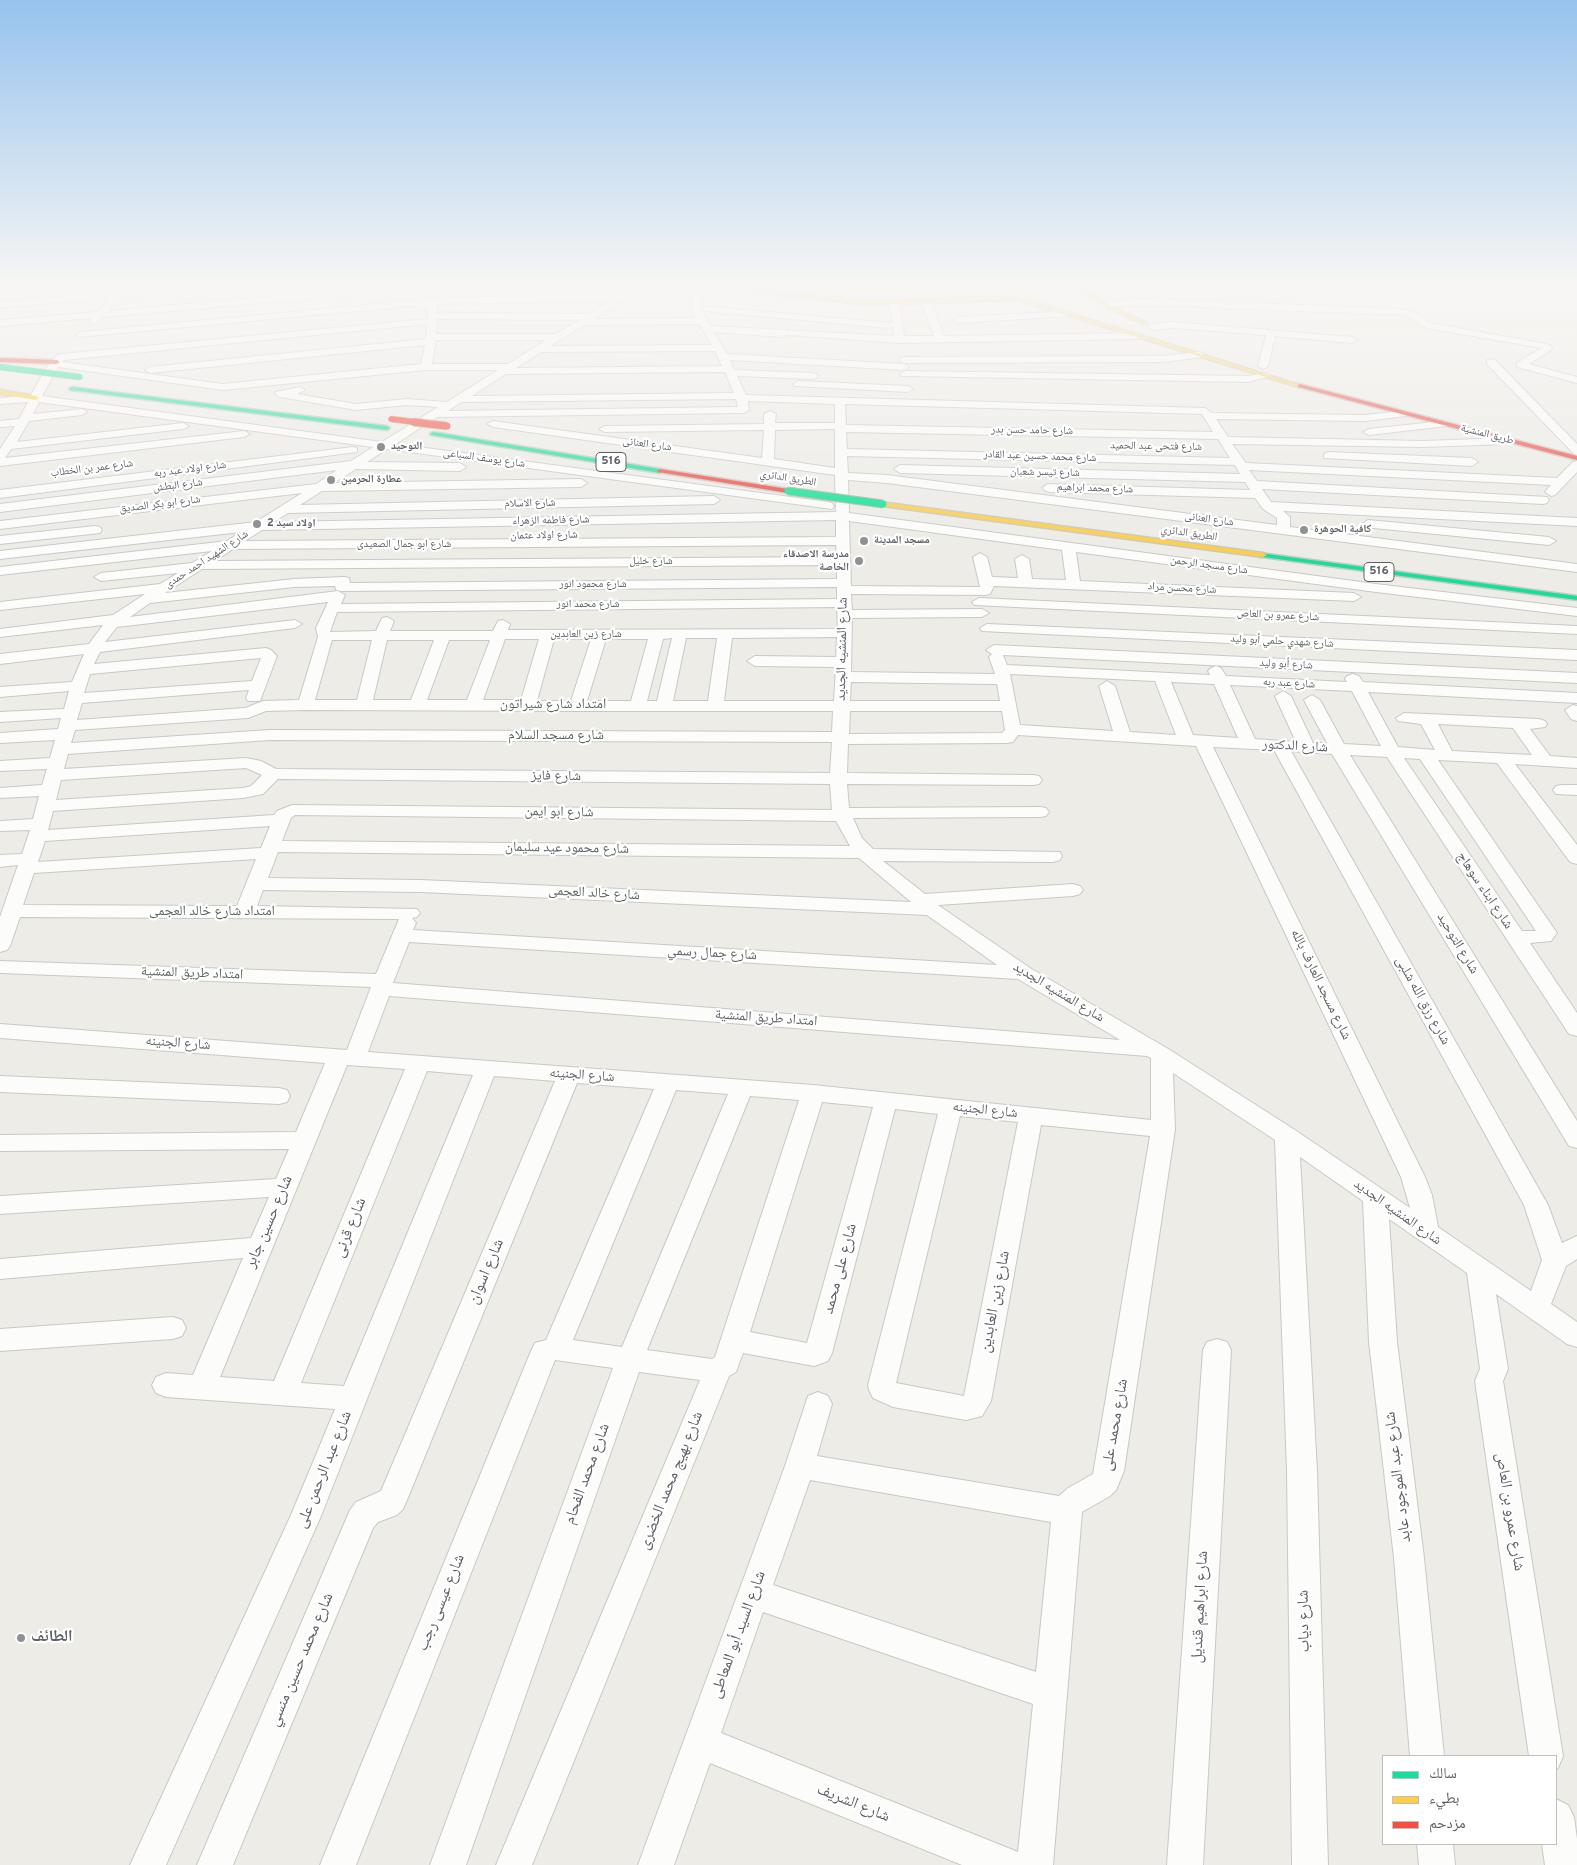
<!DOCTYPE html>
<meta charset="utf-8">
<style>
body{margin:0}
#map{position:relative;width:1577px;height:1865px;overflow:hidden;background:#edece7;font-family:Overpass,"Noto Naskh Arabic",sans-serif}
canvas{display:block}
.legend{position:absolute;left:1382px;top:1755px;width:175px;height:90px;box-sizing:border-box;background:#fff;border:1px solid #bebfc1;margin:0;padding:6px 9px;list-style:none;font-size:15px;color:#5d6065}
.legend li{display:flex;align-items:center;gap:10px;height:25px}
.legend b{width:25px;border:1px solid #bebfc1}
</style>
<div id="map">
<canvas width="1577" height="1865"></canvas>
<ul class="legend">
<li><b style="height:6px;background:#16e098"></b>سالك</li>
<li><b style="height:6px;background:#ffcf43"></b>بطيء</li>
<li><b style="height:6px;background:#f24e42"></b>مزدحم</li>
</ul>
</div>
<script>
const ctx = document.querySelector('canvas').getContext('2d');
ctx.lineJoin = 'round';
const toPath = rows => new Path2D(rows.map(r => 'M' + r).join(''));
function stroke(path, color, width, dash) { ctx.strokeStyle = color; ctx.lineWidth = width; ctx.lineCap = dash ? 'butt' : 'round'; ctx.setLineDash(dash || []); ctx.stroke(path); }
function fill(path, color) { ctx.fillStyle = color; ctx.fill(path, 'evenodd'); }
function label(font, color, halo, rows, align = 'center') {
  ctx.font = font + ' Overpass,"Noto Naskh Arabic",sans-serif'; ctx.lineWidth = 4.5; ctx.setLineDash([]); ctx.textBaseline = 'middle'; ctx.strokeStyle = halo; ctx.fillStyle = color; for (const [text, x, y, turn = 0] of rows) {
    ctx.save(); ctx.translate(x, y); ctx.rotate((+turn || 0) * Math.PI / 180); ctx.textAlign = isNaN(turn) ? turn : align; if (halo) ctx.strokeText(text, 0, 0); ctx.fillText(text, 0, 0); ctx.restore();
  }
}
const street = toPath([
 [119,287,128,287,125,292,178,287,217,287,213,290,120,297,108,311,381,287,418,287,414,290,103,317,94,324,89,321,92,318,0,326,0,320,97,312,109,298,0,308,0,302,114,292,119,287],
 [638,287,650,287,623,300,594,319,696,318,692,313,693,287,701,287,702,306,893,323,889,303,894,300,899,303,904,336,934,336,921,301,926,298,931,301,944,336,1137,333,1142,336,1137,339,900,343,787,335,783,337,714,332,727,354,904,364,909,367,904,370,730,360,734,370,814,373,819,376,814,379,737,376,746,395,1205,408,1212,413,1365,415,1402,411,1406,412,1406,416,1365,421,1216,419,1228,437,1423,441,1507,438,1513,441,1507,444,1423,447,1232,444,1246,463,1557,478,1573,462,1577,461,1577,472,1555,495,1551,496,1545,492,1551,485,1249,470,1257,481,1547,497,1549,500,1547,503,1543,504,1262,489,1271,502,1577,518,1577,526,1283,511,1290,517,1290,527,1577,564,1577,572,887,483,848,480,849,513,1376,584,1577,608,1577,616,1376,592,1076,552,1080,581,1354,593,1361,597,1354,601,994,586,990,594,985,595,851,594,852,610,982,609,989,613,982,617,852,618,851,672,995,674,989,657,992,654,986,650,994,645,1577,673,1577,683,1003,655,1007,665,1210,675,1208,671,1211,668,1216,666,1221,668,1226,676,1347,682,1345,679,1347,676,1353,674,1359,676,1363,682,1577,693,1577,703,1368,692,1398,747,1435,750,1421,724,1398,721,1396,718,1404,713,1539,719,1545,721,1547,724,1545,727,1530,729,1550,756,1577,758,1577,768,1515,764,1577,845,1577,864,1570,862,1497,763,1438,760,1557,933,1551,941,1530,943,1577,1013,1577,1036,1569,1034,1387,757,1350,755,1577,1121,1577,1148,1569,1146,1332,754,1291,751,1548,1205,1562,1243,1577,1236,1577,1259,1566,1266,1551,1304,1577,1322,1577,1347,1567,1344,1496,1294,1508,1369,1503,1381,1563,1756,1558,1768,1556,1769,1556,1756,1529,1756,1475,1381,1480,1369,1467,1273,1389,1219,1397,1342,1424,1558,1444,1756,1410,1756,1394,1558,1369,1342,1363,1201,1300,1157,1317,1471,1328,1865,1292,1865,1287,1471,1275,1140,1173,1073,1175,1129,1124,1471,1116,1490,1110,1496,1082,1512,1053,1865,962,1865,710,1763,674,1865,638,1865,785,1466,808,1396,818,1392,828,1396,832,1404,817,1456,1059,1496,1068,1488,1093,1474,1150,1136,1041,1125,991,1401,982,1416,966,1420,893,1407,873,1398,869,1390,868,1385,938,1114,895,1109,832,1353,828,1361,814,1366,743,1353,736,1372,729,1376,532,1865,496,1865,700,1380,639,1372,466,1865,430,1865,613,1368,555,1360,356,1865,320,1865,531,1351,535,1343,546,1340,654,1089,577,1083,407,1500,403,1509,397,1515,378,1522,373,1528,233,1865,197,1865,350,1510,356,1502,381,1491,555,1081,494,1076,321,1516,166,1865,130,1865,291,1515,335,1409,166,1397,156,1393,152,1385,156,1377,166,1373,193,1375,243,1258,0,1279,0,1259,251,1238,269,1197,0,1214,0,1196,276,1179,289,1149,0,1151,0,1135,296,1132,325,1063,0,1038,0,1024,347,1050,371,987,0,973,0,961,376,974,399,919,20,917,10,946,7,950,0,952,0,917,18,865,0,867,0,855,22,854,30,830,0,831,0,821,33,819,39,796,0,798,0,788,42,785,47,769,0,771,0,761,50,758,55,740,0,743,0,733,58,729,61,718,0,722,0,712,64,709,69,691,0,697,0,687,72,682,84,654,0,664,0,654,89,644,103,625,0,637,0,629,113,615,145,594,0,610,0,602,160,584,178,573,101,581,94,577,101,573,192,563,212,551,0,575,0,567,227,541,241,532,0,559,0,551,256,522,302,493,0,529,0,521,316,484,337,470,0,512,0,504,351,461,373,447,39,402,33,414,82,409,87,412,82,415,29,421,17,442,183,423,189,426,183,429,11,449,5,458,244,431,250,434,244,437,0,466,0,449,15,426,0,427,0,421,19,419,28,402,0,404,0,398,31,395,46,368,57,355,61,354,428,319,428,309,417,310,413,306,78,337,76,335,81,332,448,297,619,295,638,287],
 [609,301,588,314,437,313,436,304,609,301],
 [702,311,889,328,893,326,894,336,710,326,702,311],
 [437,319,579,320,556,334,436,334,437,319],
 [427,324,426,339,150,367,145,370,150,373,425,345,421,364,223,384,62,362,64,360,427,324],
 [699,324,712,345,550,346,584,325,699,324],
 [436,340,546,340,508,364,432,364,436,340],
 [715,351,722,366,516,368,541,352,715,351],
 [58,367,223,390,426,370,498,370,447,402,406,399,356,404,297,394,305,390,300,387,276,392,275,394,280,397,356,410,406,405,438,407,382,442,42,396,58,367],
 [725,372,734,393,472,396,506,374,725,372],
 [736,399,738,407,448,411,461,402,736,399],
 [748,401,835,404,835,423,775,423,776,414,770,411,764,414,764,424,605,426,599,429,605,432,764,430,762,458,493,421,487,424,493,427,835,475,836,512,274,522,288,513,714,504,720,500,714,496,300,505,322,491,581,487,587,483,581,479,334,483,356,469,460,471,466,467,460,463,367,462,387,449,832,509,834,506,832,503,828,502,396,444,437,417,744,413,749,410,748,401],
 [845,404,1202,414,1213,432,846,425,845,404],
 [835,429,835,468,774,459,775,430,835,429],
 [846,432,1218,439,1230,458,847,449,846,432],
 [847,456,1235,465,1240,474,900,465,894,469,900,473,1245,482,1250,490,1048,484,1042,488,1048,492,1255,498,1263,509,1277,518,1277,525,887,475,848,473,847,456],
 [836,520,836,537,245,541,262,530,836,520],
 [849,521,1062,550,1066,580,1032,579,1029,559,1022,555,1015,559,1018,578,992,577,987,557,980,553,973,557,980,587,851,586,849,521],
 [836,545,837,557,215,561,233,549,836,545],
 [837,565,837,579,350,583,349,578,344,577,294,579,165,593,202,569,837,565],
 [335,586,336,590,341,591,837,587,837,599,341,604,345,595,338,591,130,617,150,603,294,587,335,586],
 [328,602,316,628,318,637,299,700,263,701,245,708,77,720,82,703,249,690,246,698,248,701,260,701,277,656,271,650,266,648,94,664,100,652,295,628,302,624,295,620,105,642,117,627,328,602],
 [837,607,838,629,508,630,510,624,503,620,498,621,493,631,390,631,394,621,387,617,382,618,376,631,330,632,337,612,837,607],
 [837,637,836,657,755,656,747,661,755,666,836,667,834,701,724,701,732,638,837,637],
 [672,638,657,701,647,701,663,639,672,638],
 [686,638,717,638,708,701,673,701,686,638],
 [505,639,539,639,521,700,483,700,505,639],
 [554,639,591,639,571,701,537,701,554,639],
 [606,639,648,639,631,701,587,701,606,639],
 [332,640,372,640,357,700,315,700,332,640],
 [387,640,434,640,411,700,373,700,387,640],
 [449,640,490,640,467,700,427,700,449,640],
 [261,658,252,681,84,693,90,674,261,658],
 [1010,674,1155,681,1176,735,1130,732,1115,686,1107,681,1099,686,1113,731,1020,725,1010,674],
 [851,682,997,684,1000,701,850,701,851,682],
 [1171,682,1214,684,1238,738,1193,735,1171,682],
 [1230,685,1352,691,1381,746,1344,744,1320,700,1312,695,1304,700,1327,743,1313,743,1291,696,1283,691,1275,696,1296,742,1255,739,1230,685],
 [306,710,577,711,833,711,832,732,270,730,71,743,75,730,248,718,266,711,306,710],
 [850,711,1002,711,1005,730,1002,733,849,734,850,711],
 [1438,724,1513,728,1532,755,1452,751,1438,724],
 [1018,735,1196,746,1401,1177,1410,1208,1295,1130,1170,1050,1030,968,938,905,1073,896,1080,894,1083,890,1080,886,1073,884,925,894,883,861,1053,862,1060,860,1062,856,1060,852,873,849,862,838,853,818,1040,817,1046,816,1049,812,1046,808,1040,807,849,808,847,784,1033,785,1039,784,1042,780,1039,776,1033,775,847,773,848,744,1007,743,1013,742,1018,735],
 [270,740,832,742,830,773,276,769,261,761,246,758,64,769,68,754,270,740],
 [1213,747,1274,750,1524,1205,1542,1260,1531,1291,1438,1227,1432,1195,1425,1177,1213,747],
 [1404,758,1420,759,1536,931,1522,931,1404,758],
 [246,768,262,775,251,786,243,788,56,800,61,780,246,768],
 [278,779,830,784,832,810,292,805,277,811,274,815,48,830,53,811,243,798,263,794,278,779],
 [295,815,836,821,850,846,282,841,291,818,295,815],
 [270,826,261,848,38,862,45,841,270,826],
 [278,852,859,858,911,902,420,880,268,878,278,852],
 [256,859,237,906,23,905,34,873,256,859],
 [263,890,420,892,927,915,997,965,413,930,416,923,412,918,417,917,420,913,417,909,257,906,263,890],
 [409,942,1018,979,1120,1040,393,983,409,942],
 [389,996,1147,1056,1151,1058,1151,1120,813,1085,368,1052,389,996],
 [347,1065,405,1069,274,1381,220,1377,347,1065],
 [427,1071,473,1075,344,1386,301,1383,427,1071],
 [676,1090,728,1094,622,1347,573,1340,676,1090],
 [750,1096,799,1100,715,1357,712,1359,647,1350,750,1096],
 [822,1102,873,1107,807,1343,750,1332,822,1102],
 [960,1116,1018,1122,964,1396,896,1383,960,1116],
 [810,1480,1051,1522,1036,1672,773,1585,810,1480],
 [763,1612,1033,1704,1018,1852,721,1733,763,1612],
 [850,287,859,287,851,301,845,301,843,299,850,287],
 [1276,287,1285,289,1277,294,1232,294,1228,297,1223,292,1232,288,1276,287],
 [1145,299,1404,309,1415,312,1430,323,1547,344,1553,348,1551,350,1529,364,1577,377,1577,383,1517,367,1517,363,1541,348,1427,328,1404,315,1145,305,1104,307,1099,304,1104,301,1145,299],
 [1068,311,1071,312,1071,316,958,323,953,320,958,317,1068,311],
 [1172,322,1352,337,1357,340,1352,343,1275,336,1268,366,1263,369,1258,366,1266,335,1172,328,1153,330,1148,327,1153,324,1172,322],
 [1199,352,1203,353,1203,357,1163,362,903,363,898,360,903,357,1163,356,1199,352],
 [1491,359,1495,360,1577,444,1577,455,1573,453,1487,364,1487,360,1491,359],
 [905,371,1248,376,1266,373,1271,376,1248,382,901,376,900,374,905,371],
 [798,381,908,386,913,389,908,392,794,386,793,384,798,381],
 [1443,421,1449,424,1447,426,1369,435,1363,432,1369,429,1443,421],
 [353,447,357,448,357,452,0,498,0,490,353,447],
 [1328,452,1472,458,1478,462,1472,466,1324,458,1324,454,1328,452],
 [1368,520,1549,537,1556,541,1549,545,1363,527,1362,524,1368,520],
 [95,526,100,527,102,530,100,533,0,544,0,536,95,526],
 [979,598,1577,626,1577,634,974,605,972,602,979,598],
 [987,624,1577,650,1577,660,982,631,980,628,987,624],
 [1573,705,1577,706,1577,721,1571,719,1565,710,1573,705],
 [1562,785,1577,785,1577,795,1556,794,1553,790,1556,786,1562,785],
 [0,1076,279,1088,287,1090,290,1096,287,1102,279,1104,0,1092,0,1076],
 [173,1317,182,1320,186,1328,182,1336,173,1339,0,1351,0,1329,173,1317],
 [1217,1339,1227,1342,1231,1350,1203,1865,1167,1865,1203,1350,1207,1342,1217,1339],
 [1556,1799,1568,1805,1574,1817,1577,1839,1577,1865,1545,1865,1542,1844,1556,1844,1556,1799],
 [1417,1844,1453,1844,1455,1865,1419,1865,1417,1844]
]);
const fast = toPath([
 [72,387,387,426,390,428,387,430,70,390,69,389,72,387],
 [433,432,660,469,663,471,660,473,431,435,430,434,433,432],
 [1260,553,1577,596,1577,600,1263,557,1260,557,1260,553]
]);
const slow = toPath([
 [710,287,729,287,869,301,1015,296,1018,298,1015,300,869,305,710,287],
 [1083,289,1112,306,1148,323,1143,324,1108,308,1081,291,1083,289],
 [1021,299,1025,299,1303,386,1298,387,1021,301,1021,299],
 [0,390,36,396,39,398,36,400,0,394,0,390],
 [880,502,1263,553,1267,555,1263,557,883,506,880,506,880,502]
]);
const jam = toPath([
 [0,358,57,360,60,362,57,364,0,362,0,358],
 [1300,384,1577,456,1577,460,1298,387,1297,386,1300,384],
 [660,469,788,489,791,491,788,493,658,472,657,471,660,469]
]);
const fastBridgeFar1 = toPath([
 [0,367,80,377]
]);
const fastBridge = toPath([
 [788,491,883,504]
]);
const jamBridgeFar1 = toPath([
 [391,419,423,423]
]);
const jamBridge = toPath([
 [413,422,447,426]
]);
const markers = [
 [381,447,5,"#8f9192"],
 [331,480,5,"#8f9192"],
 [257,524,5,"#8f9192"],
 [1304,530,5,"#8f9192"],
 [864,541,5,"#8f9192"],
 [859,561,5,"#8f9192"],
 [21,1638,5,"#8f9192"]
];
const farStreetnames = [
 ["شارع حامد حسن بدر",1032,431,1],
 ["طريق المنشية",1487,435,14],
 ["شارع العنانى",647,445,8],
 ["شارع فتحى عبد الحميد",1156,447,1],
 ["شارع محمد حسين عبد القادر",1040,457,2],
 ["شارع يوسف السباعى",484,459,8],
 ["شارع عمر بن الخطاب",92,469,-7],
 ["شارع اولاد عبد ربه",190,470,-7],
 ["شارع تيسر شعبان",1045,473,1],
 ["الطريق الدائري",788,479,9],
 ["شارع البطش",178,486,-7],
 ["شارع محمد ابراهيم",1095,489,2],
 ["شارع الاسلام",530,504,-1],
 ["شارع ابو بكر الصديق",160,505,-7],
 ["شارع العنانى",1209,520,8],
 ["شارع فاطمه الزهراء",551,521,-1],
 ["الطريق الدائري",1189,534,8],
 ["شارع اولاد عثمان",544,536,-1],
 ["شارع ابو جمال الصعيدى",404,545],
 ["شارع الشهيد احمد حمدى",207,560,-33],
 ["شارع خليل",651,562],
 ["شارع مسجد الرحمن",1209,566,8],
 ["شارع محمود انور",593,585],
 ["شارع محسن مراد",1182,589,3],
 ["شارع محمد انور",588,605],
 ["شارع عمرو بن العاص",1278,616,3],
 ["شارع زين العابدين",586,635],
 ["شارع شهدي حلمي أبو وليد",1282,642,3],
 ["شارع أبو وليد",1286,665,3],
 ["شارع عبد ربه",1289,684,3]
];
const farPoinames = [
 ["التوحيد",391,447],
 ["عطارة الحرمين",341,480],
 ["اولاد سيد 2",267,524],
 ["كافية الحوهرة",1314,530],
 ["مسجد المدينة",874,541],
 ["مدرسة الاصدقاء",849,555,"right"],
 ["الخاصة",849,568,"right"]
];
const shields = [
 [611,462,30],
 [1379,572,30]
];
const shieldNames = [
 ["516",611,462],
 ["516",1379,572]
];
const streetNames = [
 ["شارع المنشيه الجديد",843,649,-89],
 ["امتداد شارع شيراتون",553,705],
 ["شارع مسجد السلام",556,736],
 ["شارع الدكتور",1295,747,3],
 ["شارع فايز",556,777,1],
 ["شارع ابو ايمن",559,813,1],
 ["شارع محمود عيد سليمان",567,849,1],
 ["شارع ابناء سوهاج",1484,891,56],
 ["شارع خالد العجمى",594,894,3],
 ["امتداد شارع خالد العجمى",212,912],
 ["شارع التوحيد",1457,944,59],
 ["شارع جمال رسمي",712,954,3],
 ["امتداد طريق المنشية",192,974,2],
 ["شارع مسجد العارف بالله",1320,985,64],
 ["شارع المنشيه الجديد",1058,993,31],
 ["شارع رزق الله شلبى",1422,1001,61],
 ["امتداد طريق المنشية",766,1019,4],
 ["شارع الجنينه",178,1044,4],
 ["شارع الجنينه",582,1076,4],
 ["شارع الجنينه",985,1111,6],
 ["شارع المنشيه الجديد",1397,1213,35]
];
const nearStreetnames = [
 ["شارع حسين جابر",270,1222,-67],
 ["شارع قرنى",351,1228,-68],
 ["شارع على محمد",841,1269,-75],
 ["شارع اسوان",487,1272,-67],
 ["شارع زين العابدين",996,1302,-79],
 ["شارع محمد على",1116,1425,-80],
 ["شارع عبد الرحمن على",325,1470,-68],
 ["شارع محمد الفحام",588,1474,-70],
 ["شارع عبد الموجود عابد",1399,1477,-97],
 ["شارع بهيج محمد الخضرى",672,1481,-68],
 ["شارع عمرو بن العاص",1509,1512,81],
 ["شارع عيسى رجب",442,1603,-68],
 ["شارع ابراهيم قنديل",1201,1607,-87],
 ["شارع دياب",1305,1621,-91],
 ["شارع السيد أبو المعاطى",739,1635,-70],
 ["شارع محمد حسين منسي",302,1660,-67],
 ["شارع الشريف",853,1804,22]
];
const nearPoinames = [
 ["الطائف",31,1638]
];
stroke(street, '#c9c8c8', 2);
stroke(fast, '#c8c8c8', 3);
stroke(slow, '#c8c8c8', 3);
stroke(jam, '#c8c8c8', 3);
fill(street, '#fcfcfb');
fill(fast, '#16e098');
fill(slow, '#ffcf43');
fill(jam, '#f24e42');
stroke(fastBridgeFar1, '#c4b895', 7, []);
stroke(fastBridge, '#c4b895', 9, []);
stroke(jamBridgeFar1, '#c4b895', 7, []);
stroke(jamBridge, '#c4b895', 9, []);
stroke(fastBridgeFar1, '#16e098', 5.5);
stroke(fastBridge, '#16e098', 7);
stroke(jamBridgeFar1, '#f24e42', 5.5);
stroke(jamBridge, '#f24e42', 7);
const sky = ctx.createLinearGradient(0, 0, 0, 548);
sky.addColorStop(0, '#97c3ee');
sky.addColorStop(0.52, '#f7f6f4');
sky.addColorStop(1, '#f7f6f400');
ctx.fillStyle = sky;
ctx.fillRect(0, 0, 1577, 548);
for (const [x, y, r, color] of markers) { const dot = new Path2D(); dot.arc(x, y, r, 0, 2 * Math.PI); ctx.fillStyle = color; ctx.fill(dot); stroke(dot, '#fff', 2); }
label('11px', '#5d6065', '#fff', farStreetnames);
label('bold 11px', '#5d6065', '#fff', farPoinames, 'left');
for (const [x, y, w] of shields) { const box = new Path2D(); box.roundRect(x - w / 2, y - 9.5, w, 19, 4); ctx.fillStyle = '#fff'; ctx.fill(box); stroke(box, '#5d6065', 1); }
label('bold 12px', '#5d6065', null, shieldNames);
label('14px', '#5d6065', '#fff', streetNames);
label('16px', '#5d6065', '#fff', nearStreetnames);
label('bold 16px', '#5d6065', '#fff', nearPoinames, 'left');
</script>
